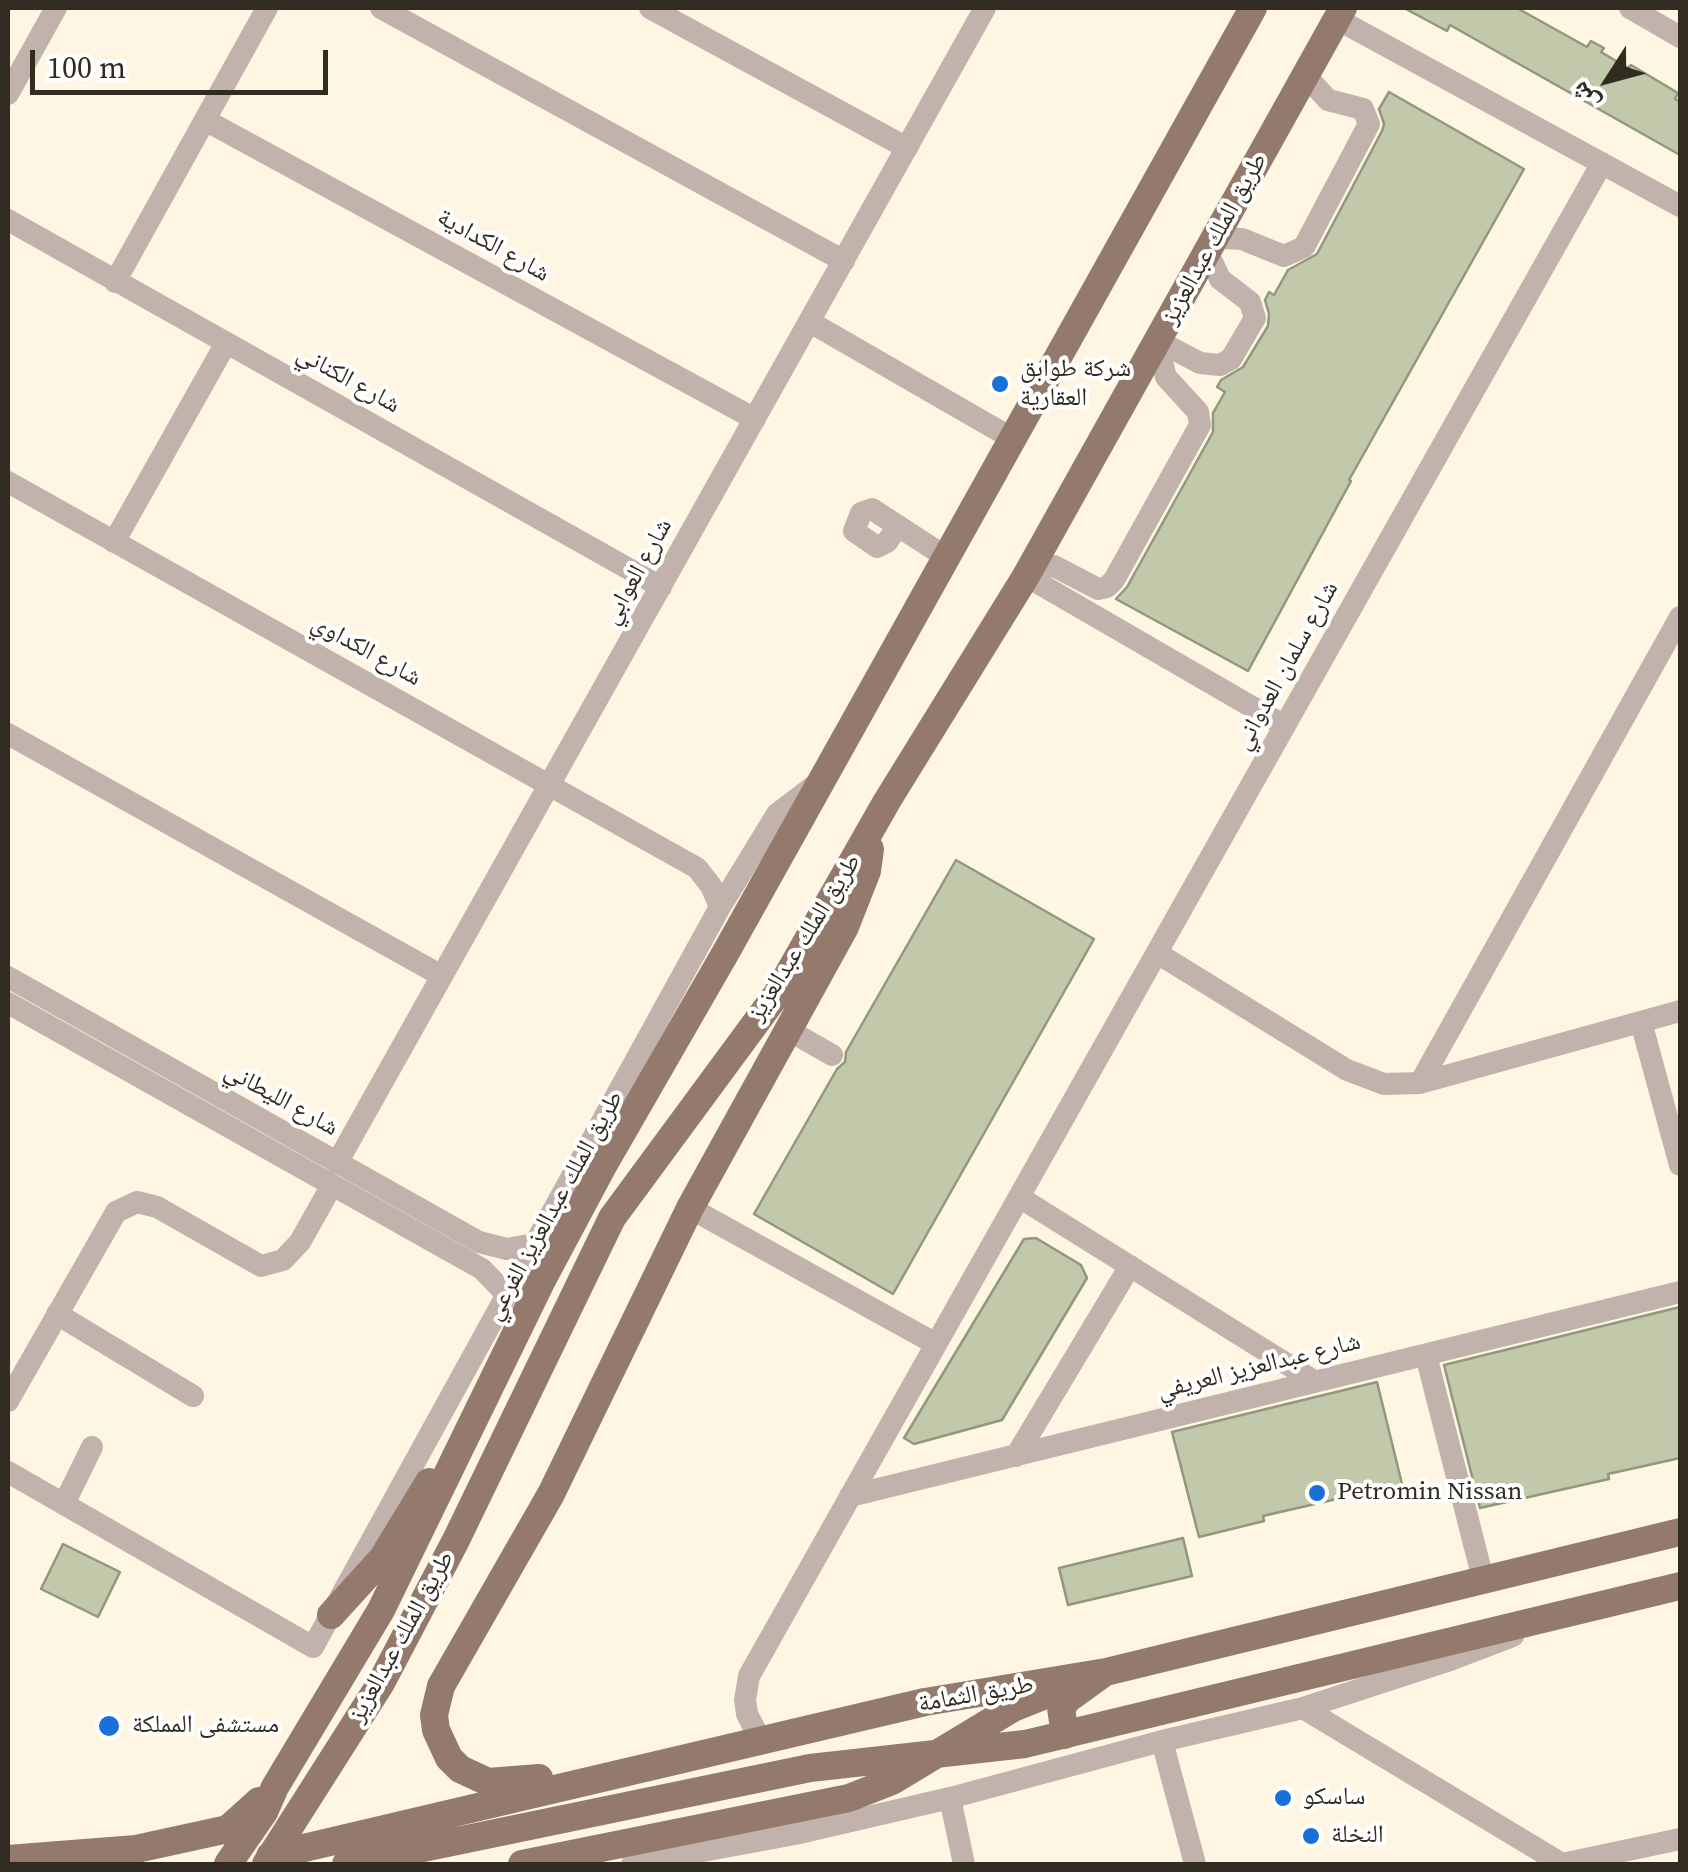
<!DOCTYPE html>
<meta charset="utf-8">
<style>
body{margin:0}
#map{position:relative;width:1688px;height:1872px;overflow:hidden;background:#fef5e3;font-family:"Source Serif 4","Noto Naskh Arabic",serif}
canvas{display:block}
.frame{position:absolute;inset:0;border:10px solid #322c20;pointer-events:none}
.north{position:absolute;left:1558px;top:30px;width:100px;height:100px;-webkit-text-stroke:8px #fff;paint-order:stroke;rotate:234deg;font-size:28px;font-weight:700;line-height:40px;text-align:center;color:#322c20}
.north::after{content:'';display:block;margin:auto;width:35px;height:45px;background:#322c20;clip-path:polygon(50% 0,100% 100%,50% 72%,0 100%)}
.scale{position:absolute;left:30px;top:50px;width:298px;height:45px;box-sizing:border-box;border:5px solid #322c20;border-top:0;padding-left:12px;font-size:30px;line-height:35px;white-space:nowrap;color:#322c20;-webkit-text-stroke:8px #fff;paint-order:stroke}
</style>
<div id="map">
<canvas width="1688" height="1872"></canvas>
<div class="frame"></div>
<div class="north">ش</div>
<div class="scale">100 m</div>
</div>
<script>
const ctx = document.querySelector('canvas').getContext('2d');
ctx.lineJoin = 'round';
function fill(path, color) { ctx.fillStyle = color; ctx.fill(path, 'evenodd'); }
const toPath = rows => new Path2D(rows.map(r => 'M' + r).join(''));
function stroke(path, color, width, dash) { ctx.strokeStyle = color; ctx.lineWidth = width; ctx.lineCap = dash ? 'butt' : 'round'; ctx.setLineDash(dash || []); ctx.stroke(path); }
function label(font, color, halo, rows, align = 'center') {
  ctx.font = font + ' "Source Serif 4","Noto Naskh Arabic",serif'; ctx.lineWidth = 8; ctx.setLineDash([]); ctx.textBaseline = 'middle'; ctx.strokeStyle = halo; ctx.fillStyle = color; for (const [text, x, y, turn = 0] of rows) {
    ctx.save(); ctx.translate(x, y); ctx.rotate((+turn || 0) * Math.PI / 180); ctx.textAlign = isNaN(turn) ? turn : align; if (halo) ctx.strokeText(text, 0, 0); ctx.fillText(text, 0, 0); ctx.restore();
  }
}
const building = toPath([
 [1404,8,1517,8,1587,47,1591,41,1604,48,1601,52,1628,68,1631,65,1678,93,1675,99,1680,102,1680,155,1450,25,1447,31,1404,8],
 [1389,92,1524,169,1349,480,1351,481,1248,671,1116,599,1127,587,1213,432,1213,413,1225,392,1217,387,1221,380,1243,367,1268,326,1269,314,1265,300,1269,292,1274,295,1288,270,1317,254,1382,131,1384,124,1379,109,1389,92],
 [956,860,1094,939,893,1294,754,1214,837,1069,845,1062,846,1052,956,860],
 [1036,1238,1081,1265,1087,1278,1002,1420,914,1444,904,1438,1024,1239,1036,1238],
 [1680,1307,1680,1458,1608,1474,1609,1479,1480,1508,1444,1365,1680,1307],
 [1377,1382,1402,1484,1263,1516,1264,1521,1199,1537,1172,1432,1377,1382],
 [1183,1538,1192,1576,1068,1605,1059,1568,1183,1538],
 [63,1544,120,1572,98,1617,41,1589,63,1544]
]);
const minor = toPath([
 [381,8,844,261],
 [650,8,907,148],
 [1630,8,1680,37],
 [1337,19,1680,206],
 [8,94,56,8],
 [205,120,755,419],
 [8,220,661,587],
 [1213,241,1222,238,1242,239,1284,256,1304,247,1369,124,1363,109,1328,100,1306,76],
 [115,282,267,8],
 [810,322,1013,439],
 [1158,341,1200,363,1220,365,1231,359,1255,318,1250,302,1220,279,1207,251],
 [8,482,697,868,711,886,720,907],
 [898,526,887,542,877,547,854,531,861,513,872,509,898,526,946,557],
 [114,542,226,343],
 [1029,570,1054,566,1098,589,1107,587,1114,580,1200,425,1198,412,1166,377,1157,343],
 [1026,576,1285,726],
 [8,734,442,976],
 [1157,953,1347,1070,1384,1084,1420,1083,1680,1011],
 [8,977,479,1242,507,1249,534,1244],
 [8,1003,482,1269,507,1295],
 [1641,1022,1680,1165],
 [790,1031,832,1055],
 [1420,1083,1680,617],
 [337,1163,985,8],
 [1019,1197,1314,1381],
 [690,1208,936,1344],
 [57,1314,193,1396],
 [1426,1355,1483,1579],
 [8,1401,116,1212,137,1202,157,1207,261,1266,283,1260,300,1242,332,1185],
 [1016,1456,1130,1266],
 [8,1472,313,1647,720,907,777,814,819,782],
 [850,1496,1680,1292],
 [64,1504,92,1447],
 [1303,1708,1562,1864],
 [1162,1741,1195,1864],
 [762,1743,747,1714,745,1700,749,1676,1602,163],
 [950,1798,964,1864],
 [632,1864,795,1834,950,1798,1162,1741,1303,1708,1450,1660,1513,1636],
 [1562,1864,1680,1839]
]);
const major = toPath([
 [331,1615,382,1559,429,1482],
 [1065,1735,1061,1708,1068,1699,1100,1676],
 [539,1778,488,1782,460,1769,449,1758,436,1730,434,1715,441,1686,551,1494,690,1208,845,927,867,871,870,849],
 [270,1856,925,1702,1106,1672,1680,1532],
 [8,1859,136,1849,228,1829,259,1801],
 [228,1864,264,1812,275,1787,381,1610,541,1282,604,1164,726,952,1253,8],
 [266,1864,381,1683,456,1540,612,1218,777,994,887,801,1026,576,1343,8],
 [346,1864,810,1768,1025,1744,1680,1586],
 [522,1864,849,1798,892,1781,1013,1708,1048,1694]
]);
const markers = [
 [1000,384,10,"#1870d9"],
 [1317,1493,10,"#1870d9"],
 [109,1726,12,"#1870d9"],
 [1283,1798,10,"#1870d9"],
 [1311,1836,10,"#1870d9"]
];
const streetNames = [
 ["طريق الملك عبدالعزيز",1215,239,-61],
 ["شارع الكدادية",493,246,29],
 ["شارع الكناني",348,380,29],
 ["شارع العوابي",638,572,-61],
 ["شارع الكداوي",366,651,29],
 ["شارع سلمان العدواني",1287,666,-61],
 ["طريق الملك عبدالعزيز",805,938,-58],
 ["شارع الليطاني",281,1100,29],
 ["طريق الملك عبدالعزيز الفرعي",555,1206,-61],
 ["شارع عبدالعزيز العريفي",1259,1367,-14],
 ["طريق الملك عبدالعزيز",402,1637,-61],
 ["طريق الثمامة",976,1695,-10]
];
const poiNames = [
 ["شركة طوابق",1020,370],
 ["العقارية",1020,399],
 ["Petromin Nissan",1337,1493],
 ["مستشفى المملكة",132,1726],
 ["ساسكو",1303,1798],
 ["النخلة",1331,1836]
];
fill(building, '#c1c9aa');
stroke(building, '#91987b', 2.5);
stroke(minor, '#c1b3ab', 22);
stroke(major, '#937a6d', 28);
for (const [x, y, r, color] of markers) { const dot = new Path2D(); dot.arc(x, y, r, 0, 2 * Math.PI); ctx.fillStyle = color; ctx.fill(dot); stroke(dot, '#fff', 4); }
label('25px', '#322c20', '#fff', streetNames);
label('25px', '#322c20', '#fff', poiNames, 'left');
</script>
